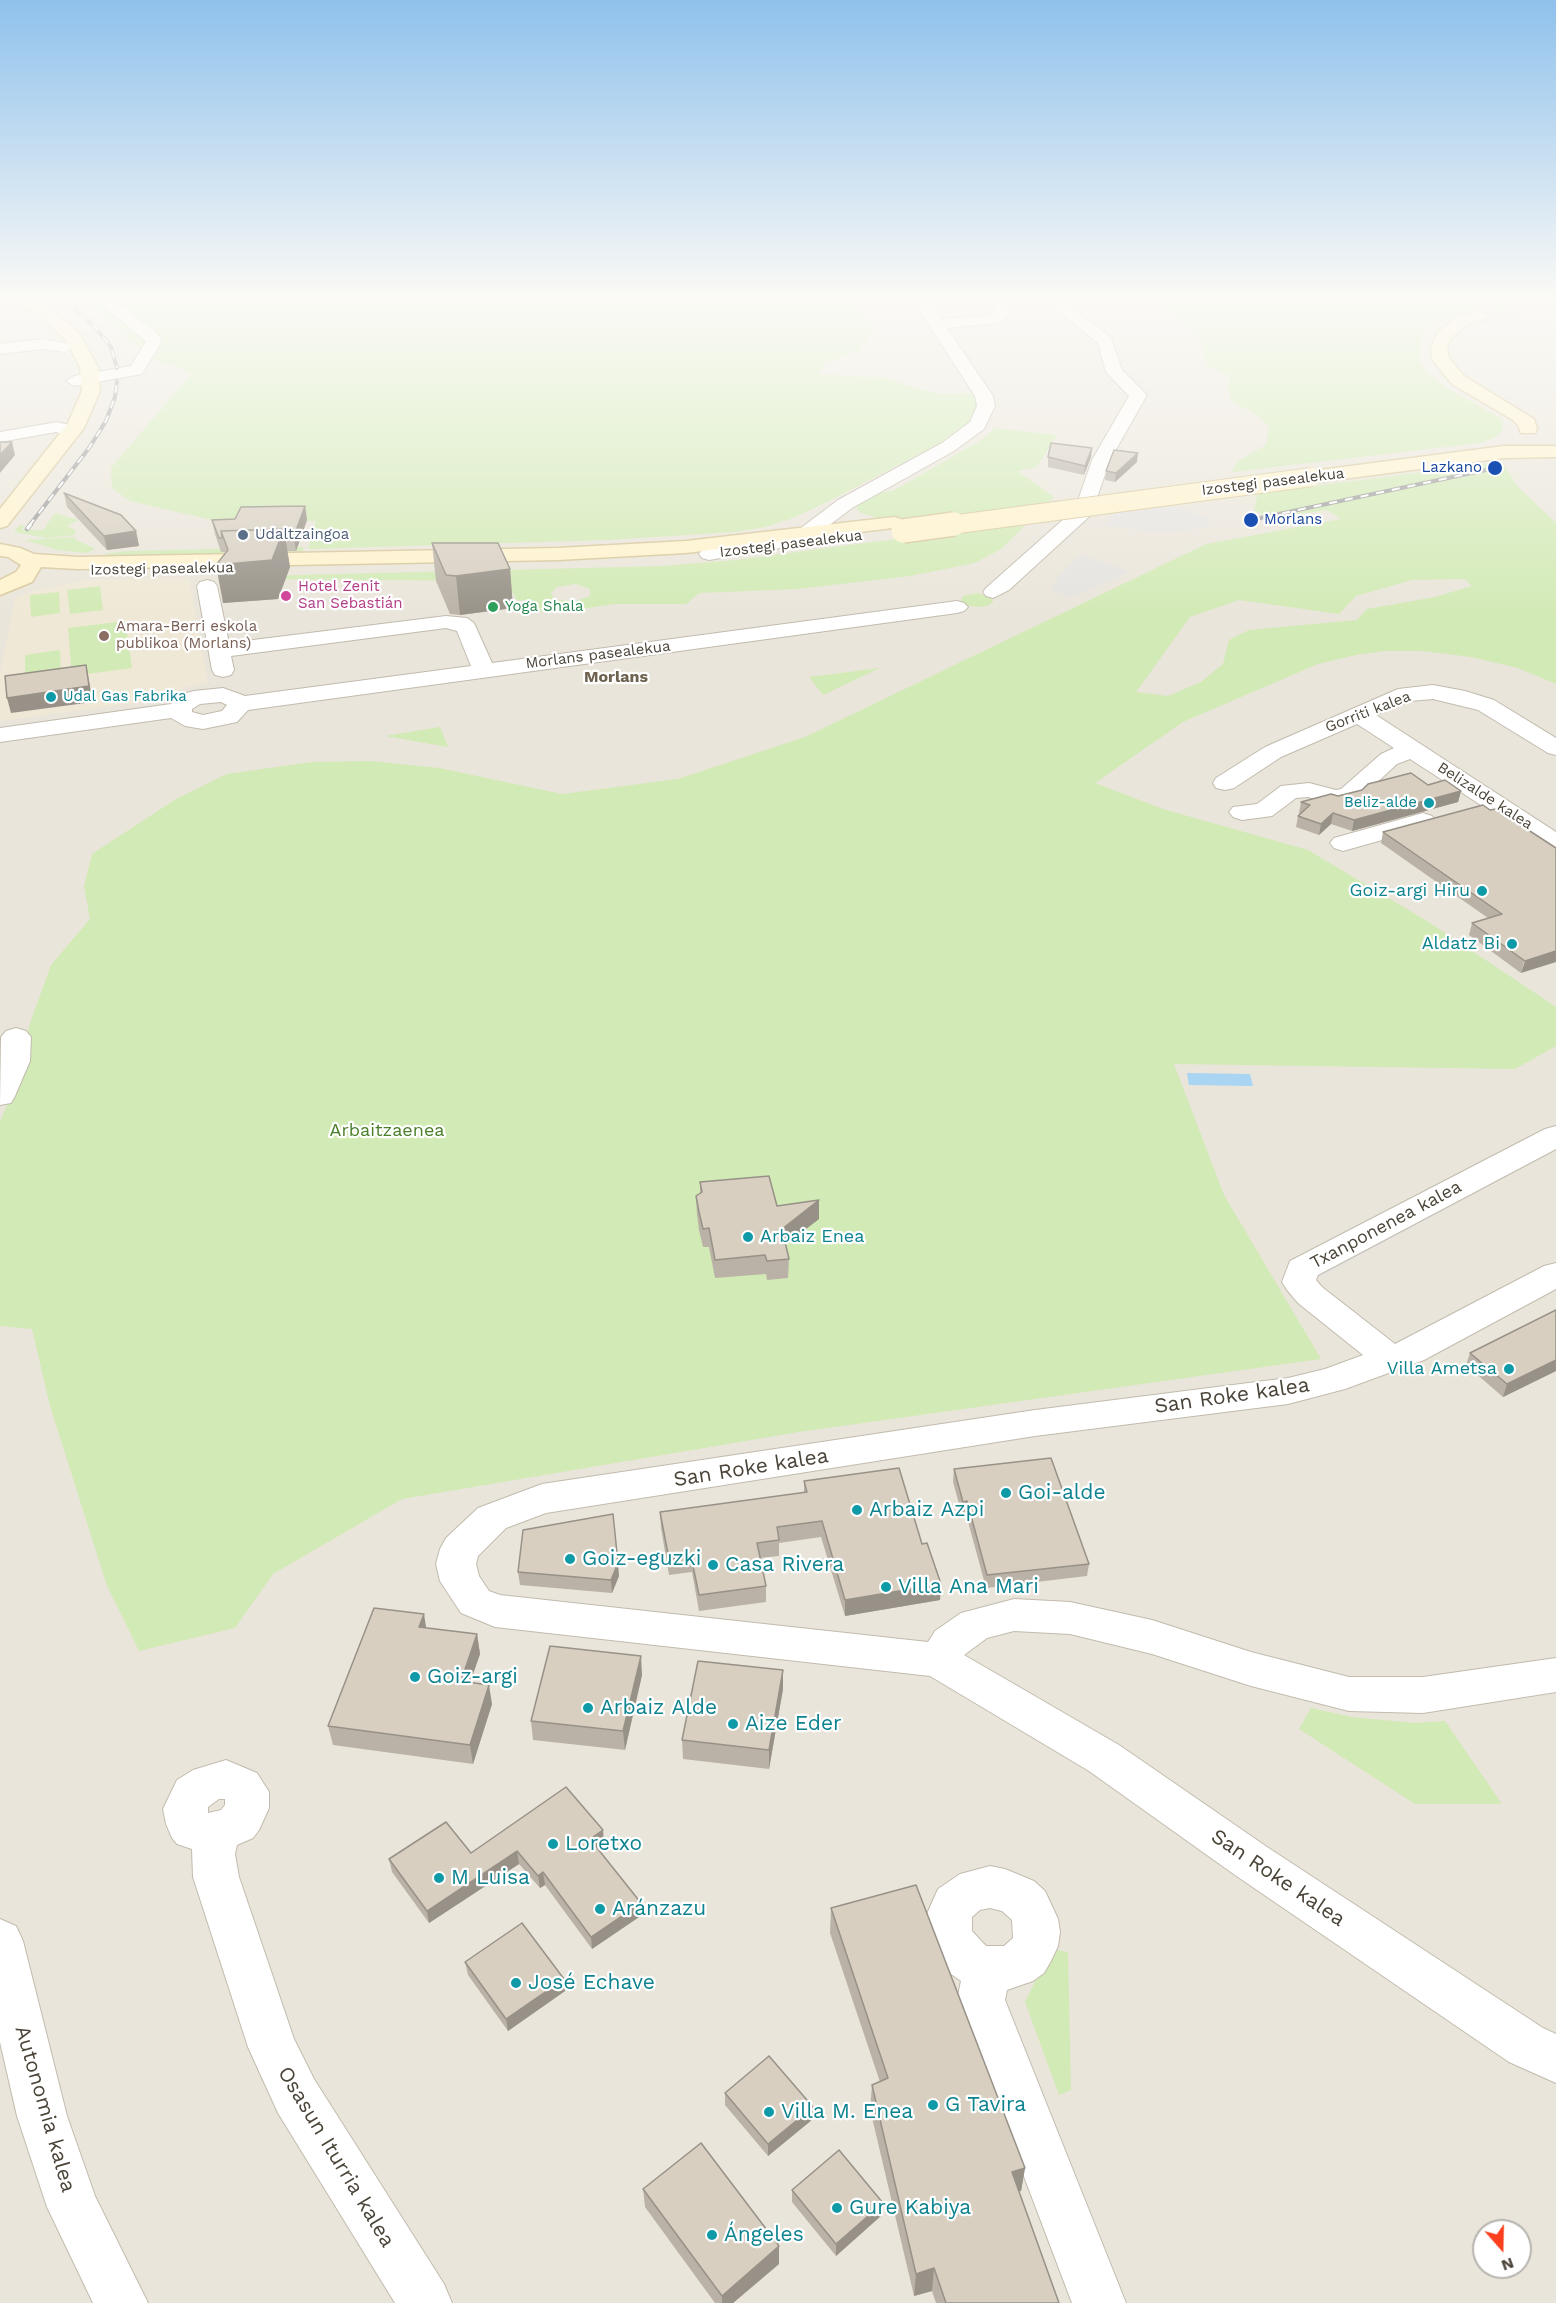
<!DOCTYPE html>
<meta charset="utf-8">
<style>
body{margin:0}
#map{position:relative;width:1556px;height:2303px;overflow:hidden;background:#f6f3ec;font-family:"Work Sans",sans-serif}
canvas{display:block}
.north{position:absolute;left:1472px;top:2219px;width:60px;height:60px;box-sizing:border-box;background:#fff;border:2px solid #b7b4b0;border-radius:50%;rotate:160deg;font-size:16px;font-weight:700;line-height:24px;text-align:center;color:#4b4439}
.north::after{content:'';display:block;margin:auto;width:21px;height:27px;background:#fc3f1d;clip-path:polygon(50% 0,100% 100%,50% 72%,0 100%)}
</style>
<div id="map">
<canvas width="1556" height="2303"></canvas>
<div class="north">N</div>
</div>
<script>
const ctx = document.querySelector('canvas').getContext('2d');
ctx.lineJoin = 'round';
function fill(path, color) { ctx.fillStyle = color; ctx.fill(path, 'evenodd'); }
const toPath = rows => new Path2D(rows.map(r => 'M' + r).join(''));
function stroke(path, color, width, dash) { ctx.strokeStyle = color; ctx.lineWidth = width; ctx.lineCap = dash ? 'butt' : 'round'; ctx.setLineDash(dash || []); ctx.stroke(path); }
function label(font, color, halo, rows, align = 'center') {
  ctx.font = font + ' "Work Sans",sans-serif'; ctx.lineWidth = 4.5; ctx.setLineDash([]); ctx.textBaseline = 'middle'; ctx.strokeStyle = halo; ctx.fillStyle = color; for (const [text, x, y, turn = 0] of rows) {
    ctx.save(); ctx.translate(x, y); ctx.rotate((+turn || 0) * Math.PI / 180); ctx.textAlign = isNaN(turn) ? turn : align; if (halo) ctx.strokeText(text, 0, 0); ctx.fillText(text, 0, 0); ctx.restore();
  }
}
const residential = toPath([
 [0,297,1556,297,1556,2303,0,2303],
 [1484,2231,1520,2231,1520,2267,1484,2267]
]);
const education = toPath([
 [189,578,208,682,187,687,158,700,0,721,0,674,15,598,37,590,86,580]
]);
const green = toPath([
 [72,297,854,297,874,331,858,351,826,362,817,374,887,378,911,387,941,394,975,393,978,402,971,420,954,436,827,502,793,518,766,527,735,532,607,540,308,549,316,521,212,520,130,501,112,488,111,468,191,374,178,367,153,360,89,303],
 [1151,297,1556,297,1556,305,1528,307,1486,316,1471,311,1442,321,1426,330,1420,345,1419,360,1426,372,1444,386,1502,419,1503,428,1496,437,1480,443,1232,472,1238,461,1266,445,1269,426,1255,414,1231,401,1228,386,1230,376,1207,365,1197,332],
 [995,428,1057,435,1037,467,1017,471,1054,497,1001,549,975,563,910,576,798,589,699,593,686,604,615,604,560,612,542,612,531,608,526,600,517,601,507,581,220,579,218,577,662,566,736,560,911,537,882,519,861,513,857,509,857,506,881,492,893,491,983,439],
 [576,584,590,589,590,596,576,601,558,600,552,596,551,593,557,587],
 [1502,462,1517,486,1556,523,1556,684,1518,668,1471,657,1423,651,1384,651,1356,655,1318,664,1183,722,1095,783,1163,809,1308,850,1427,921,1556,1007,1556,1046,1515,1069,1174,1064,1224,1195,1321,1359,799,1432,402,1499,273,1574,235,1628,139,1651,107,1586,50,1406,32,1329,0,1326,0,1121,22,1074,29,1026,51,965,90,919,84,886,92,854,176,799,227,774,312,762,370,761,439,768,562,794,678,779,805,737,1206,544,1341,519,1327,510,1270,519,1254,509,1258,493],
 [1465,579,1472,586,1435,597,1367,609,1357,620,1249,630,1229,640,1223,664,1201,682,1168,696,1136,692,1190,617,1239,600,1339,614,1356,596,1412,580],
 [55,513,79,520,67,526,76,530,74,535,47,538,14,532,19,525,25,525,22,530,43,530],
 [74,537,78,541,94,548,94,550,86,553,58,550,24,540],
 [304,547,302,553,106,557,105,554,127,551],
 [100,586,103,610,70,614,67,590],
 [59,592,60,613,31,617,30,595],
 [978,593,992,598,993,602,988,606,976,607,965,605,961,601,963,596],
 [125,621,132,668,72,676,68,628],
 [60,650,61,677,25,682,25,655],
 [880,668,823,695,809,677],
 [440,727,448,747,385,736],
 [1311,1708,1352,1717,1414,1723,1445,1721,1502,1804,1415,1804,1299,1729],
 [1051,1949,1068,1952,1071,2090,1059,2095,1025,2002]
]);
const parking = toPath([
 [1170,504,1210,518,1208,527,1162,533,1103,525,1120,510],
 [1081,555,1087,557,1131,572,1070,598,1053,590,1052,587,1060,575],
 [1556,1141,1556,1150,1319,1278,1312,1272]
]);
const water = toPath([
 [1187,1073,1250,1074,1253,1086,1189,1085]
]);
const secondaryTunnel = toPath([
 [1479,315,1519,305,1556,301]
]);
const street = toPath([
 [92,297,110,297,156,332,162,341,142,374,74,386,66,381,74,376,131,366,146,341,92,297],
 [911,297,927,297,941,319,989,316,994,309,988,297,1004,297,1010,309,1005,319,999,323,947,328,993,396,995,406,984,429,954,451,852,508,811,539,786,547,709,560,702,558,699,554,702,550,782,536,797,531,838,500,942,443,970,422,977,406,975,396,911,297],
 [1047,297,1063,297,1073,309,1111,338,1122,370,1147,395,1110,460,1091,515,1009,590,993,598,986,596,983,592,986,588,1075,509,1092,460,1129,396,1106,372,1098,343,1063,315,1047,297],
 [42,339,71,344,73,347,65,352,42,349,0,354,0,344,42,339],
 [57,422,77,427,80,431,77,435,71,436,56,432,0,442,0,432,57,422],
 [207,580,214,582,217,586,229,643,446,616,467,618,474,623,492,663,957,601,964,603,968,607,964,611,957,613,248,710,237,722,203,729,185,726,171,718,0,742,0,728,171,704,186,693,194,691,223,688,245,696,471,666,457,631,446,628,231,656,234,670,231,675,223,677,215,675,212,670,197,586,200,582,207,580],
 [221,702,227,705,222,711,203,715,192,712,192,709,200,704,221,702],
 [1433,685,1465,691,1494,700,1556,738,1556,755,1548,753,1478,710,1433,699,1410,701,1376,715,1556,832,1556,851,1547,848,1410,759,1397,764,1359,799,1335,805,1308,797,1296,798,1272,816,1242,820,1233,817,1229,812,1233,807,1257,804,1281,786,1309,783,1336,790,1341,789,1381,754,1394,748,1357,724,1281,757,1234,788,1225,790,1216,788,1213,783,1216,778,1265,747,1398,689,1433,685],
 [1423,813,1432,816,1436,821,1432,826,1343,851,1334,848,1330,843,1334,838,1423,813],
 [16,1028,26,1031,31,1037,30,1061,15,1096,11,1103,0,1105,1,1037,6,1031,16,1028],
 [1556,1126,1556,1149,1318,1275,1316,1280,1322,1287,1395,1344,1544,1266,1556,1263,1556,1289,1424,1360,1345,1389,1288,1404,1035,1436,546,1513,506,1528,478,1556,476,1564,479,1576,489,1591,500,1595,928,1642,935,1631,961,1613,1014,1599,1070,1602,1152,1620,1251,1652,1349,1677,1423,1677,1556,1658,1556,1692,1423,1713,1349,1711,1251,1686,1152,1654,1070,1634,1014,1631,987,1638,964,1655,1119,1745,1267,1847,1543,2028,1556,2034,1556,2083,1509,2062,1235,1875,1089,1771,930,1676,495,1627,461,1613,440,1581,436,1564,440,1549,446,1538,478,1508,542,1484,1035,1410,1288,1378,1325,1369,1363,1355,1298,1303,1287,1290,1282,1282,1290,1261,1545,1129,1556,1126],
 [226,1760,257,1773,269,1792,269,1808,259,1830,253,1838,237,1845,235,1854,239,1877,294,2039,314,2079,444,2284,452,2303,395,2303,278,2113,248,2047,193,1877,192,1849,177,1844,172,1838,166,1824,163,1809,177,1780,193,1770,226,1760],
 [219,1799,225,1799,225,1805,221,1810,208,1813,208,1807,219,1799],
 [990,1866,1005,1869,1034,1881,1045,1891,1058,1919,1060,1932,1058,1946,1051,1961,1044,1973,1033,1981,1007,1990,1005,2000,1126,2303,1072,2303,957,2000,961,1981,944,1969,936,1958,929,1943,925,1930,926,1916,938,1889,960,1874,990,1866],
 [990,1908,1002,1911,1012,1920,1013,1938,1004,1946,986,1946,972,1931,972,1917,980,1910,990,1908],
 [0,1919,16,1926,23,1941,67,2116,95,2196,148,2303,93,2303,47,2207,17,2116,0,2042,0,1919]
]);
const secondary = toPath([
 [7,297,27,297,53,311,79,333,98,367,100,391,84,428,7,526,0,528,0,509,68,423,82,391,80,367,66,340,41,317,7,297],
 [1479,310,1487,315,1485,318,1467,325,1451,338,1447,347,1449,358,1464,376,1534,419,1537,429,1535,433,1521,433,1518,425,1513,420,1452,384,1432,359,1431,347,1438,332,1455,319,1479,310],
 [1504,446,1554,446,1556,447,1556,457,1504,458,1312,483,1305,481,1302,477,1305,473,1312,471,1504,446],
 [894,517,901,519,904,523,901,527,686,553,558,560,78,569,41,567,32,582,0,595,0,580,16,572,21,565,8,557,0,556,0,544,20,548,34,554,78,557,558,548,686,541,894,517]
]);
const railFar1 = toPath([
 [54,297,77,311,94,326,111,347,117,368],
 [1251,520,1495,468],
 [29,526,89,448,106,421,115,397,117,381]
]);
const rail = toPath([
 [27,529,31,524]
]);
const secondaryBridgeFar1 = toPath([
 [943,526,1312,477]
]);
const secondaryBridge = toPath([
 [903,531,954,524]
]);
const wall = toPath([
 [1048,457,1091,457,1084,475,1048,467],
 [1137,462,1115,482,1105,480,1106,471],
 [64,493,136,531,139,546,107,550,67,507],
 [305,506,307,520,296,551,287,551,290,567,278,599,223,603,225,554,225,552,221,552,215,534,212,520,235,519],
 [432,543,510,569,513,608,460,615,450,614,436,581],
 [1428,785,1461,791,1458,802,1352,831,1331,824,1319,835,1296,827,1298,816,1300,814,1299,813,1301,802],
 [1490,810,1556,848,1521,973,1469,935,1472,923,1488,918,1381,843,1383,832],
 [700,1182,777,1206,819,1200,819,1219,785,1245,789,1259,788,1278,767,1280,766,1274,715,1278,709,1247,703,1247,699,1230,697,1214,696,1196,700,1193],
 [1556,1310,1556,1371,1503,1397,1466,1365,1470,1353],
 [954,1469,1089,1564,1087,1576,986,1588,966,1514,962,1515,953,1482],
 [804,1481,922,1544,941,1584,940,1600,845,1616,821,1537,779,1543,779,1556,760,1558,766,1586,766,1602,699,1611,692,1572,669,1575,661,1528,660,1512,804,1493],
 [518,1572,619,1576,612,1593,520,1585],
 [427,1628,477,1634,480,1654,470,1682,492,1704,473,1764,333,1745,328,1726],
 [783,1670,783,1689,769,1769,683,1759,682,1740],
 [642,1675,625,1750,533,1740,531,1721],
 [604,1842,597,1847,642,1915,592,1949,545,1885,540,1888,519,1864,429,1923,392,1872,389,1859],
 [831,1908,1025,2168,1021,2191,1019,2191,1059,2303,936,2303,932,2291,914,2296,870,2109,872,2085,880,2082,830,1933],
 [465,1962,565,1991,508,2031,468,1975],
 [725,2093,813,2119,768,2156,725,2105],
 [643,2189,779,2246,779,2264,733,2303,715,2303,645,2207],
 [792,2190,883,2203,882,2215,836,2256,792,2202]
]);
const shadedWall = toPath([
 [12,442,15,455,0,473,0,455],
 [1092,448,1091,457,1084,475,1085,466],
 [1138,453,1137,462,1115,482,1116,473],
 [305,506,307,520,296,551,294,536],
 [284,529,290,567,278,599,223,603,216,565],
 [136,531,139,546,107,550,104,536],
 [510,569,513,608,460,615,456,576],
 [86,665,93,702,11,713,7,698],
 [1461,791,1458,802,1352,831,1354,820],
 [1333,813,1331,824,1319,835,1321,824],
 [1556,951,1556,962,1521,973,1525,961],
 [819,1200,819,1219,781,1248,782,1229],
 [1556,1360,1556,1371,1503,1397,1507,1384],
 [618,1563,619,1576,612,1593,611,1580],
 [941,1584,940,1600,845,1616,845,1600],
 [424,1614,427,1633,419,1627],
 [477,1634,480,1654,464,1700,461,1681],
 [641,1656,642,1675,625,1750,623,1731],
 [783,1670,783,1689,769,1769,769,1750],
 [489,1685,492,1704,473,1764,470,1745],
 [603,1830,604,1842,591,1851,590,1839],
 [517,1851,519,1864,429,1923,427,1911],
 [543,1872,545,1885,540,1888,538,1876],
 [641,1903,642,1915,592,1949,591,1937],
 [564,1979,565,1991,508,2031,506,2019],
 [813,2107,813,2119,768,2156,768,2144],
 [1025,2168,1021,2191,1009,2195,1012,2172],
 [883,2203,882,2215,836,2256,836,2244],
 [779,2246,779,2264,733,2303,722,2303,722,2296],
 [934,2268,932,2291,914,2296,916,2274]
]);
const building = toPath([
 [0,442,12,442,0,455,0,442],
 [1051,443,1092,448,1085,466,1048,457,1051,443],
 [1114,450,1138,453,1116,473,1106,471,1114,450],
 [64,493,121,515,136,531,104,536,64,493],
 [305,506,294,536,285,536,284,529,221,531,222,538,219,538,212,520,235,519,241,507,305,506],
 [284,529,272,560,216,565,228,550,221,531,284,529],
 [432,543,498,543,510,569,456,576,446,575,432,543],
 [86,665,89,686,7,698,5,676,86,665],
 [1411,773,1428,785,1445,780,1461,791,1354,820,1333,813,1321,824,1298,816,1310,805,1301,802,1331,794,1338,796,1362,790,1368,784,1411,773],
 [1483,805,1490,810,1496,809,1556,848,1556,951,1525,961,1472,923,1502,914,1383,832,1483,805],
 [769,1176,777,1206,819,1200,782,1229,789,1259,767,1261,765,1255,715,1260,709,1228,703,1229,699,1212,696,1196,702,1192,700,1182,769,1176],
 [1556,1310,1556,1360,1507,1384,1470,1353,1556,1310],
 [1051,1458,1089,1564,987,1575,967,1501,963,1502,954,1469,1051,1458],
 [899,1468,922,1544,927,1543,941,1584,845,1600,822,1521,777,1527,779,1540,757,1543,766,1586,699,1595,691,1556,669,1559,660,1512,807,1492,804,1481,899,1468],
 [613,1514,618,1563,611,1580,518,1572,523,1530,613,1514],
 [374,1608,424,1614,419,1627,477,1634,461,1681,489,1685,470,1745,328,1726,374,1608],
 [550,1646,641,1656,623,1731,531,1721,550,1646],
 [698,1661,783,1670,769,1750,682,1740,698,1661],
 [566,1787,603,1830,590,1839,641,1903,591,1937,543,1872,538,1876,517,1851,427,1911,389,1859,446,1822,471,1853,566,1787],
 [916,1885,1025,2168,1012,2172,1059,2303,946,2303,934,2268,916,2274,872,2085,888,2078,831,1908,916,1885],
 [522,1923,564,1979,506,2019,465,1962,522,1923],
 [769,2056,813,2107,768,2144,725,2093,769,2056],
 [701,2143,779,2246,722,2296,643,2189,701,2143],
 [839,2150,883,2203,836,2244,792,2190,839,2150]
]);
const markers = [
 [1495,468,8,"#1a4fb4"],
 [1251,520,8,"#1a4fb4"],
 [243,535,6,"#5c6f8a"],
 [286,596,6,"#d1479c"],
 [493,607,6,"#2e9e5b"],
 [104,636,6,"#8d6e63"],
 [51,697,6,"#0f9aa8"],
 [1429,803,6,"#0f9aa8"],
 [1482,891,6,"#0f9aa8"],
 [1512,944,6,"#0f9aa8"],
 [748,1237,6,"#0f9aa8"],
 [1509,1369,6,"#0f9aa8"],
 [1006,1493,6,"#0f9aa8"],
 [857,1510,6,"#0f9aa8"],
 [570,1559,6,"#0f9aa8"],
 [713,1565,6,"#0f9aa8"],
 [886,1587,6,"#0f9aa8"],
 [415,1677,6,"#0f9aa8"],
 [588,1708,6,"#0f9aa8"],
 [733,1724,6,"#0f9aa8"],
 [553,1844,6,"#0f9aa8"],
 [439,1878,6,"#0f9aa8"],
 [600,1909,6,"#0f9aa8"],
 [516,1983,6,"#0f9aa8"],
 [933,2105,6,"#0f9aa8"],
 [769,2112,6,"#0f9aa8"],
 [837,2208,6,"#0f9aa8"],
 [712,2235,6,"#0f9aa8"]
];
const farTransitnames = [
 ["Lazkano",1482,468],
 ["Morlans",1264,520,"left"]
];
const farStreetnames = [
 ["Izostegi pasealekua",1273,482,-7],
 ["Izostegi pasealekua",791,544,-7],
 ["Izostegi pasealekua",162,569,-1],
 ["Morlans pasealekua",598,655,-7],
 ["Gorriti kalea",1368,712,-21],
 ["Belizalde kalea",1485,796,33]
];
const farServicenames = [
 ["Udaltzaingoa",255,535]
];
const farHotelnames = [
 ["Hotel Zenit",298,587],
 ["San Sebastián",298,604]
];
const farLeisurenames = [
 ["Yoga Shala",505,607]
];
const farEducationnames = [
 ["Amara-Berri eskola",116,627],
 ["publikoa (Morlans)",116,644]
];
const farCulturenames = [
 ["Udal Gas Fabrika",63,697],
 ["Beliz-alde",1417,803,"right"]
];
const farNeighbourhoodnames = [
 ["Morlans",616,677]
];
const cultureNames = [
 ["Goiz-argi Hiru",1470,891],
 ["Aldatz Bi",1500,944],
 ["Arbaiz Enea",760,1237,"left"],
 ["Villa Ametsa",1497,1369]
];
const parkNames = [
 ["Arbaitzaenea",387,1131]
];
const streetNames = [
 ["Txanponenea kalea",1386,1225,-28]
];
const nearStreetnames = [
 ["San Roke kalea",1232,1396,-8],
 ["San Roke kalea",751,1468,-9],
 ["San Roke kalea",1278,1878,34],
 ["Autonomia kalea",45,2109,74],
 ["Osasun Iturria kalea",336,2157,59]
];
const nearCulturenames = [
 ["Goi-alde",1018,1493],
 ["Arbaiz Azpi",869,1510],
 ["Goiz-eguzki",582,1559],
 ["Casa Rivera",725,1565],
 ["Villa Ana Mari",898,1587],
 ["Goiz-argi",427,1677],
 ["Arbaiz Alde",600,1708],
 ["Aize Eder",745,1724],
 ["Loretxo",565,1844],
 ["M Luisa",451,1878],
 ["Aránzazu",612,1909],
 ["José Echave",528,1983],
 ["G Tavira",945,2105],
 ["Villa M. Enea",781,2112],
 ["Gure Kabiya",849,2208],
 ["Ángeles",724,2235]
];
fill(residential, '#eae5da');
fill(education, '#efe8d6');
fill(green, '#d2eab5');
fill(parking, '#e5e3e0');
fill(water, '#a9d4f2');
stroke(secondaryTunnel, '#d4d0c8', 18, [18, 9]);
stroke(street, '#c2bbae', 2);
stroke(secondary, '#d6c79b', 3);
fill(street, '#fff');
fill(secondary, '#fff3cd');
stroke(railFar1, '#9a9a9a', 4);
stroke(rail, '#9a9a9a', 4.5);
stroke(railFar1, '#fff', 2, [8]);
stroke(rail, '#fff', 3, [10]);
stroke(secondaryBridgeFar1, '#d6c79b', 20, []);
stroke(secondaryBridge, '#d6c79b', 26, []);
stroke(secondaryBridgeFar1, '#fff3cd', 18);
stroke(secondaryBridge, '#fff3cd', 23);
fill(wall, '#bab2a6');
fill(shadedWall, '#979187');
fill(building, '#d8cfc1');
stroke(building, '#979187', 1.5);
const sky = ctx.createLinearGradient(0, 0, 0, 620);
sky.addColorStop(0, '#8fc1ec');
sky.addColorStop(0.48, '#fbfaf6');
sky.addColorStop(1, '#fbfaf600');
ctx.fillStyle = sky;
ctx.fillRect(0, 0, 1556, 620);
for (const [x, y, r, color] of markers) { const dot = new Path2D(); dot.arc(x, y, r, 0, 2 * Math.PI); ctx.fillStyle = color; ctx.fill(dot); stroke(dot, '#fff', 2); }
label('15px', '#164399', '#fff', farTransitnames, 'right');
label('15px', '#4b4439', '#fff', farStreetnames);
label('15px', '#4e5e75', '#fff', farServicenames, 'left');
label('15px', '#b23c85', '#fff', farHotelnames, 'left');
label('15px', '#27864d', '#fff', farLeisurenames, 'left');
label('15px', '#785e54', '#fff', farEducationnames, 'left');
label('15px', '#0d838f', '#fff', farCulturenames, 'left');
label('bold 16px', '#6e6250', '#fff', farNeighbourhoodnames);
label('18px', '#0d838f', '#fff', cultureNames, 'right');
label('18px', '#4a7f2a', '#fff', parkNames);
label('18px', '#4b4439', '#fff', streetNames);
label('21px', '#4b4439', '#fff', nearStreetnames);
label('21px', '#0d838f', '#fff', nearCulturenames, 'left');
</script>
